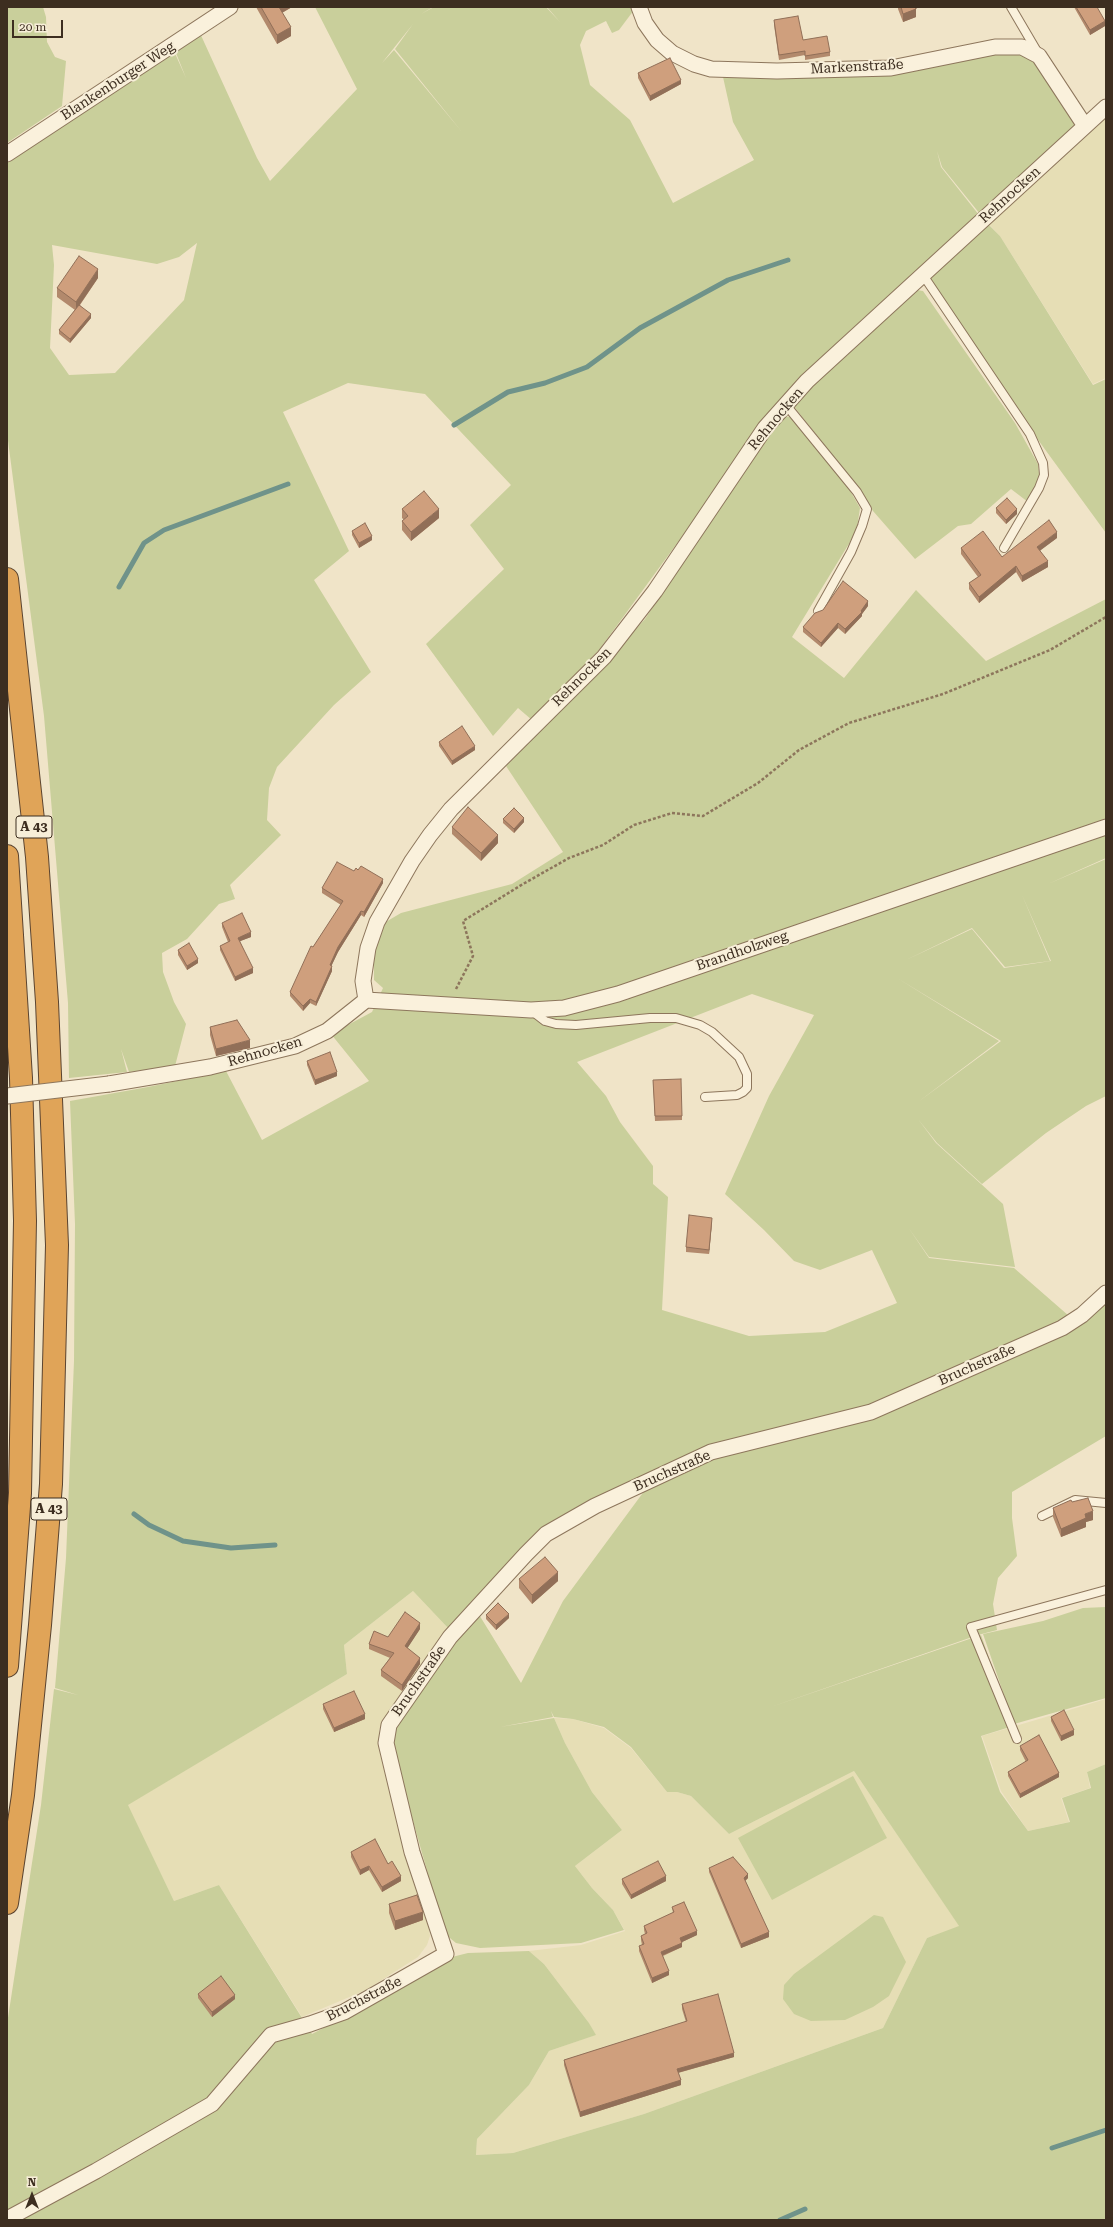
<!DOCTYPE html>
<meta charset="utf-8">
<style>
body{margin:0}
#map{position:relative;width:1113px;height:2227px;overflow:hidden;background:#f0e4c8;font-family:"Roboto Serif",serif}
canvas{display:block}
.frame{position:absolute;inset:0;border:8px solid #3d2e20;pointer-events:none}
.north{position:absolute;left:12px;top:2175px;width:40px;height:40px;-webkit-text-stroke:3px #f7eed8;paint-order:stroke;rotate:0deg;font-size:11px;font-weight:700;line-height:16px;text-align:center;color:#3d2e20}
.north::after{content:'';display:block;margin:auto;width:14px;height:18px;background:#3d2e20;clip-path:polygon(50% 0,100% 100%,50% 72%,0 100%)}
.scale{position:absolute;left:12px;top:20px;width:51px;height:18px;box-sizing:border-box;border:2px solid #3d2e20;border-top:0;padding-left:5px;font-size:12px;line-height:14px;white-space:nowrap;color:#3d2e20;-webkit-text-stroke:3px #f7eed8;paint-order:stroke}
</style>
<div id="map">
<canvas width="1113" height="2227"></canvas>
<div class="frame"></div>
<div class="north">N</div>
<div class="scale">20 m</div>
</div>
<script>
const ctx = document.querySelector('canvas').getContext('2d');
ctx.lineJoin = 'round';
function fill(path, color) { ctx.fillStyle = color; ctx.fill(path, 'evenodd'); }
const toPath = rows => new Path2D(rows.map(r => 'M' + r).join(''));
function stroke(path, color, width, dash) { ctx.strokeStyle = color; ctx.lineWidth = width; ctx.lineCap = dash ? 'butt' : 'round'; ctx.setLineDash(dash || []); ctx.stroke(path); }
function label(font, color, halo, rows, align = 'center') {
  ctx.font = font + ' "Roboto Serif",serif'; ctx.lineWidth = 4; ctx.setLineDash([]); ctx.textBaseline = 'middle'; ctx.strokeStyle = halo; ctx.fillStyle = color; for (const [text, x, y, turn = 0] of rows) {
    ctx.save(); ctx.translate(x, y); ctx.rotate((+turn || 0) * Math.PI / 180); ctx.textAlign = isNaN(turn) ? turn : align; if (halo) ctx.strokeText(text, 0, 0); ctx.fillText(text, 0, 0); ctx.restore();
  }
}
const farmland = toPath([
 [1106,117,1106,378,1093,384,1000,236,987,222],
 [413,1591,448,1628,430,1658,379,1730,379,1750,407,1857,428,1920,430,1936,427,1945,418,1957,366,1990,302,2017,219,1885,174,1901,127,1805,347,1674,344,1645],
 [1106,1699,1106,1764,1087,1772,1090,1788,1061,1798,1069,1822,1028,1831,1001,1791,982,1736],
 [554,1718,573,1719,604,1728,631,1748,667,1792,677,1792,691,1796,729,1834,854,1771,960,1927,927,1938,883,2028,644,2114,513,2153,476,2155,477,2139,529,2085,549,2051,595,2035,589,2023,544,1964,529,1951,581,1945,625,1931,613,1910,592,1888,575,1866,622,1830,592,1792,565,1743]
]);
const green = toPath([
 [7,7,43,7,46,17,47,42,55,57,66,61,62,106,7,143],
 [315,7,433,7,421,14,434,7,546,7,560,22,547,7,633,7,634,10,619,30,612,33,606,21,586,31,580,45,590,85,630,120,673,203,754,160,733,122,723,77,783,77,989,53,1023,53,1036,60,1075,122,1075,128,980,214,942,167,937,151,941,167,979,215,920,267,838,156,920,267,845,335,784,397,599,650,532,720,518,708,493,736,426,644,504,569,470,525,511,485,425,394,348,383,283,412,349,551,314,580,371,672,334,705,277,767,269,788,267,820,281,835,230,885,235,899,219,904,187,939,162,953,163,972,174,1002,186,1024,175,1066,129,1072,121,1049,127,1072,69,1078,68,1003,44,716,7,433,7,163,173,49,186,78,174,48,199,31,257,158,270,181,357,89],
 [413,24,395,49,462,132,394,50,382,63],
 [197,243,184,300,115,373,69,375,50,348,54,265,52,245,157,264,179,257],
 [987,223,1000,236,1093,385,1106,379,1106,533,1025,422,927,274],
 [917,290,923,291,1015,423,1038,464,1039,474,1038,484,1028,502,1011,489,971,524,958,526,915,559,873,511,855,484,792,404],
 [785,416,794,418,848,487,860,508,857,528,850,542,792,637,844,678,916,590,986,661,1106,599,1106,858,1048,884,1106,859,1106,1096,1086,1106,1046,1133,982,1184,937,1143,918,1119,936,1143,1003,1204,1015,1267,929,1257,908,1227,929,1258,1014,1268,1069,1316,1032,1338,965,1364,855,1413,689,1454,548,1524,471,1602,448,1628,413,1591,344,1645,347,1674,128,1805,174,1901,219,1885,312,2034,403,1986,448,1958,468,1953,529,1951,544,1964,589,2023,596,2035,549,2051,529,2085,477,2139,476,2155,513,2153,644,2114,883,2028,927,1938,959,1926,854,1771,729,1834,691,1796,677,1792,667,1792,631,1747,604,1727,573,1719,554,1717,551,1711,553,1717,500,1727,554,1718,565,1743,592,1792,622,1830,575,1866,592,1888,613,1910,624,1930,581,1943,480,1948,456,1943,445,1934,392,1747,392,1732,398,1720,461,1630,478,1613,521,1683,563,1601,645,1490,708,1460,875,1416,1068,1331,1106,1297,1106,1436,1012,1492,1012,1518,1017,1556,998,1578,993,1604,997,1630,978,1635,768,1708,981,1635,1013,1726,981,1736,1000,1792,1028,1831,1070,1822,1062,1798,1091,1788,1087,1772,1106,1764,1106,2220,7,2220,7,2024,41,1805,54,1689,78,1695,55,1688,66,1558,74,1361,75,1224,70,1101,148,1087,226,1071,262,1140,369,1081,331,1034,372,1012,383,988,374,980,374,947,384,923,401,913,512,884,563,852,506,766,579,691,645,619,740,472,761,442],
 [1022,895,1051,961,1004,968,972,929,906,960,972,928,1005,967,1050,961],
 [897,978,1001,1041,918,1102,999,1041],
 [752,994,814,1015,769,1096,725,1194,764,1230,794,1261,820,1270,872,1250,897,1303,825,1332,749,1336,662,1310,668,1197,653,1184,653,1166,620,1122,606,1096,577,1062],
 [1106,1607,1106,1698,1014,1724,983,1634,1043,1621,1083,1608],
 [853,1776,887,1838,772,1900,738,1838],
 [874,1915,883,1917,906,1962,889,1996,873,2007,845,2020,811,2021,794,2014,783,1999,784,1985,794,1974]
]);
const stream = toPath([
 [454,425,508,392,545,383,587,367,640,328,728,280,788,260],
 [119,587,144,543,164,530,288,484],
 [134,1514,149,1525,183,1541,231,1548,275,1545],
 [1052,2148,1106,2130],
 [780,2220,805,2209]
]);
const path = toPath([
 [456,989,473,956,463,921,523,884,569,858,603,845,634,825,672,813,703,816,758,783,799,750,849,723,943,694,1050,650,1106,617]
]);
const lane = toPath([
 [1011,7,1038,53],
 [923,275,1030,434,1043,463,1044,475,1039,488,1004,548],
 [786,405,857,492,867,509,862,526,851,552,818,611],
 [532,1011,545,1021,556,1024,576,1025,650,1018,676,1018,700,1025,712,1032,739,1057,747,1074,747,1088,743,1092,737,1095,705,1097],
 [1042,1516,1075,1500,1106,1503],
 [1017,1739,971,1627,1106,1590]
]);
const street = toPath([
 [639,7,645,23,657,40,672,53,694,64,711,69,777,71,891,68,995,47,1022,47,1039,56,1085,126],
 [7,154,230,7],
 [366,1000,363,981,368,948,377,922,412,861,430,835,451,809,604,657,655,591,765,428,807,381,1106,107],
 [366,1000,531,1010,564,1008,618,994,1106,827],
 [109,1084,210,1067,295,1046,327,1031,366,1000],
 [7,2219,96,2171,212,2104,271,2035,310,2024,344,2012,446,1954,412,1852,386,1743,389,1725,450,1637,526,1554,546,1534,595,1506,711,1452,871,1412,1062,1328,1082,1315,1106,1293]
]);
const highway = toPath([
 [7,579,37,857,47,1002,57,1245,51,1484,40,1625,23,1795,7,1903],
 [7,856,21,1078,25,1221,20,1493,7,1666]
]);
const streetBridge = toPath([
 [7,1096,109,1084]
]);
const wall = toPath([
 [256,7,292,7,282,13,291,36,277,44],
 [898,7,918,7,916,9,916,17,903,22,898,9],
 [1074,7,1097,7,1105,26,1090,35],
 [774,20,803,40,830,52,830,56,805,60,805,55,779,60,774,25],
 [638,73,681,84,650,101,638,78],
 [98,278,80,305,91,318,70,343,59,334,59,330,75,310,57,297,57,288],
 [996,508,1017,514,1006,524,996,513],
 [402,509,439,518,411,541,402,530,402,521,404,520,402,518],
 [352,531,372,540,359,548,352,535],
 [1057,538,1040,550,1048,567,1022,582,1016,572,979,603,969,589,969,583,978,577,961,554,961,548,1002,557],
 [868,606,862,614,862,616,845,634,838,628,821,647,803,632,803,627],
 [439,742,475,750,452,765,439,746],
 [503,819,524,822,514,833,503,823],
 [452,827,498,843,481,861,452,834],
 [354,871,383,883,364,917,361,915,338,952,331,966,332,971,316,1006,310,1003,303,1011,290,996,290,992,313,947,341,905,322,893,322,888],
 [222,923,251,937,240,941,253,973,235,981,220,950,220,946,228,942,222,927],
 [178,950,198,963,187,970,178,955],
 [210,1027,250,1048,216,1056,210,1035],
 [307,1061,337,1076,315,1085,307,1065],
 [653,1080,682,1116,682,1120,655,1121],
 [712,1222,709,1254,686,1252,686,1247],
 [1072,1502,1093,1520,1086,1522,1086,1527,1061,1537,1053,1517,1053,1508],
 [519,1579,558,1581,532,1604,519,1588],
 [486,1615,509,1618,496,1630,486,1619],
 [420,1629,407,1648,420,1664,402,1691,381,1676,381,1670,390,1658,369,1649,369,1644,388,1637],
 [323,1704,365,1719,334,1732,323,1709],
 [1051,1717,1074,1735,1061,1741,1051,1721],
 [1020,1746,1059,1777,1020,1798,1008,1776,1008,1772,1026,1762,1020,1750],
 [351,1852,388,1864,401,1881,382,1892,369,1870,360,1875,351,1857],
 [709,1868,748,1878,745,1881,769,1937,741,1948,709,1872],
 [622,1879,666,1881,631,1899,622,1884],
 [389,1904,423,1920,395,1930,389,1913],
 [672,1907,697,1935,682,1942,682,1947,663,1956,669,1975,652,1983,639,1951,639,1946,642,1945,641,1940,641,1936,645,1934,644,1930,644,1926,673,1913],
 [198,1994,235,1999,212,2017,198,1998],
 [682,2004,734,2057,678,2073,681,2085,580,2117,564,2065,564,2060,686,2022,682,2009]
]);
const shadedWall = toPath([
 [278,7,292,7,278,15],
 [914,7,918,7,914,10,916,9,916,17,903,22,903,14],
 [1105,21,1105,26,1090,35,1090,30],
 [291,27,291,36,277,44,277,35],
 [681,80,681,84,650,101,650,96],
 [98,269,98,278,76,310,76,302],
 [91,314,91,318,70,343,70,339],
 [439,509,439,518,411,541,411,532],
 [1017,509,1017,514,1006,524,1006,520],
 [1057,532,1057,538,1037,553,1037,547],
 [372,536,372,540,359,548,359,543],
 [1048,561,1048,567,1022,582,1022,576],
 [1016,566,1016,572,979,603,979,597],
 [868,601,868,606,862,614,862,616,845,634,845,629],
 [838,623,838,628,821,647,821,643],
 [475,746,475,750,452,765,452,761],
 [524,818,524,822,514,833,514,829],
 [498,835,498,843,481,861,481,853],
 [383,879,383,883,364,917,364,912],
 [361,911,361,915,338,952,330,969,330,965,338,947],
 [251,932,251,937,238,942,238,938],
 [198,959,198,963,187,970,187,966],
 [332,966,332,971,316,1006,316,1002],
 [253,968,253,973,235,981,235,977],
 [310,999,310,1003,303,1011,303,1006],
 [250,1040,250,1048,216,1056,216,1049],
 [337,1072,337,1076,315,1085,315,1080],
 [712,1218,712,1222,709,1254,709,1250],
 [1093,1511,1093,1520,1086,1522,1086,1527,1061,1537,1061,1529,1085,1514],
 [558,1572,558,1581,532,1604,532,1595],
 [509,1614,509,1618,496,1630,496,1625],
 [420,1623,420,1629,405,1652,405,1646],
 [420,1658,420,1664,402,1691,402,1685],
 [365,1714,365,1719,334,1732,334,1728],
 [1074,1730,1074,1735,1061,1741,1061,1736],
 [1059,1773,1059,1777,1020,1798,1020,1794],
 [369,1866,369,1870,360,1875,360,1870],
 [748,1874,748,1878,744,1882,744,1878],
 [401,1876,401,1881,382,1892,382,1887],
 [666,1876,666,1881,631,1899,631,1895],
 [423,1912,423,1920,395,1930,395,1921],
 [697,1931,697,1935,680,1943,680,1938],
 [769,1932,769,1937,741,1948,741,1944],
 [682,1943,682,1947,661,1956,661,1952],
 [669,1971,669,1975,652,1983,652,1978],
 [235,1995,235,1999,212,2017,212,2012],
 [734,2053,734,2057,677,2073,677,2069],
 [681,2080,681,2085,580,2117,580,2112]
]);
const building = toPath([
 [261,7,279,7,291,27,277,35,261,7],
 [901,7,915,7,916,9,903,14,901,7],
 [1076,7,1097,7,1105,21,1090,30,1076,7],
 [798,16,803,40,827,36,830,52,805,56,805,51,779,55,774,20,798,16],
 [670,58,681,80,650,96,638,73,670,58],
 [79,256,98,269,76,302,57,288,79,256],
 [79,305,91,314,70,339,59,330,79,305],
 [424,491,439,509,411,532,402,521,408,516,402,509,424,491],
 [1007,498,1017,509,1006,520,996,508,1007,498],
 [1049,520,1057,532,1037,547,1048,561,1022,576,1016,566,979,597,969,583,981,575,961,548,983,531,1002,557,1049,520],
 [365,523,372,536,359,543,352,531,365,523],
 [843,581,868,601,861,611,862,612,845,629,838,623,821,643,803,627,815,613,823,610,843,581],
 [462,726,475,746,452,761,439,742,462,726],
 [468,807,498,835,481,853,452,827,468,807],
 [514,808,524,818,514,829,503,819,514,808],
 [337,862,354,871,356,868,358,870,361,866,383,879,364,912,361,911,338,947,330,965,332,966,316,1002,310,999,303,1006,290,992,311,946,313,947,343,901,322,888,337,862],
 [242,913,251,932,238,938,253,968,235,977,220,946,230,941,222,923,242,913],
 [189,943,198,959,187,966,178,950,189,943],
 [237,1020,250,1040,216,1049,210,1027,237,1020],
 [330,1052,337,1072,315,1080,307,1061,330,1052],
 [681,1079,682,1116,655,1116,653,1080,681,1079],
 [689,1215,712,1218,709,1250,686,1247,689,1215],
 [1088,1498,1093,1511,1085,1514,1086,1518,1061,1529,1053,1508,1071,1500,1072,1502,1088,1498],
 [545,1557,558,1572,532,1595,519,1579,545,1557],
 [498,1603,509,1614,496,1625,486,1615,498,1603],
 [405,1612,420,1623,405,1646,420,1658,402,1685,381,1670,394,1653,369,1644,374,1631,388,1637,405,1612],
 [354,1691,365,1714,334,1728,323,1704,354,1691],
 [1064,1710,1074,1730,1061,1736,1051,1717,1064,1710],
 [1039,1735,1059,1773,1020,1794,1008,1772,1028,1760,1020,1746,1039,1735],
 [375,1839,388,1864,392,1861,401,1876,382,1887,369,1866,360,1870,351,1852,375,1839],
 [733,1857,748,1874,744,1878,769,1932,741,1944,709,1868,733,1857],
 [658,1861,666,1876,631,1895,622,1879,658,1861],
 [417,1895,423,1912,395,1921,389,1904,417,1895],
 [684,1902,697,1931,680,1938,682,1943,661,1952,669,1971,652,1978,639,1946,644,1944,641,1936,647,1933,644,1926,674,1912,672,1907,684,1902],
 [221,1976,235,1995,212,2012,198,1994,221,1976],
 [718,1994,734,2053,677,2069,681,2080,580,2112,564,2060,687,2021,682,2004,718,1994]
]);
const shields = [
 [34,827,36],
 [49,1509,36]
];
const shieldNames = [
 ["A 43",34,827],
 ["A 43",49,1509]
];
const streetNames = [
 ["Markenstraße",857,67,-3],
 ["Blankenburger Weg",118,81,-33],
 ["Rehnocken",1010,195,-42],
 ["Rehnocken",776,419,-50],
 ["Rehnocken",582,677,-45],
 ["Brandholzweg",742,951,-19],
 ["Rehnocken",265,1052,-16],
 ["Bruchstraße",977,1365,-24],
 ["Bruchstraße",672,1471,-24],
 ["Bruchstraße",419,1681,-55],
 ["Bruchstraße",364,1999,-27]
];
fill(farmland, '#e6deb5');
fill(green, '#c9cf9b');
stroke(stream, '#6f938a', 5);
stroke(lane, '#8d765c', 10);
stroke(street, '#8d765c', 17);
stroke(highway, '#5b4430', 24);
stroke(path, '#8d765c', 2.5, [3, 2]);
stroke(lane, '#faf1dc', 8);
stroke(street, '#faf1dc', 15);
stroke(highway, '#e0a458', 22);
stroke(streetBridge, '#8d765c', 17, []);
stroke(streetBridge, '#faf1dc', 15);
fill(wall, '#b2896c');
fill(shadedWall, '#916f58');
fill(building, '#cf9f7d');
stroke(building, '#916f58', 1);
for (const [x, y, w] of shields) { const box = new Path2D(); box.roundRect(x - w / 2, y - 11, w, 22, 3); ctx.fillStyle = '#f7eed8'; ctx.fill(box); stroke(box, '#3d2e20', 1); }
label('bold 13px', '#3d2e20', null, shieldNames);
label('14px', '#3d2e20', '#f7eed8', streetNames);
</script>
